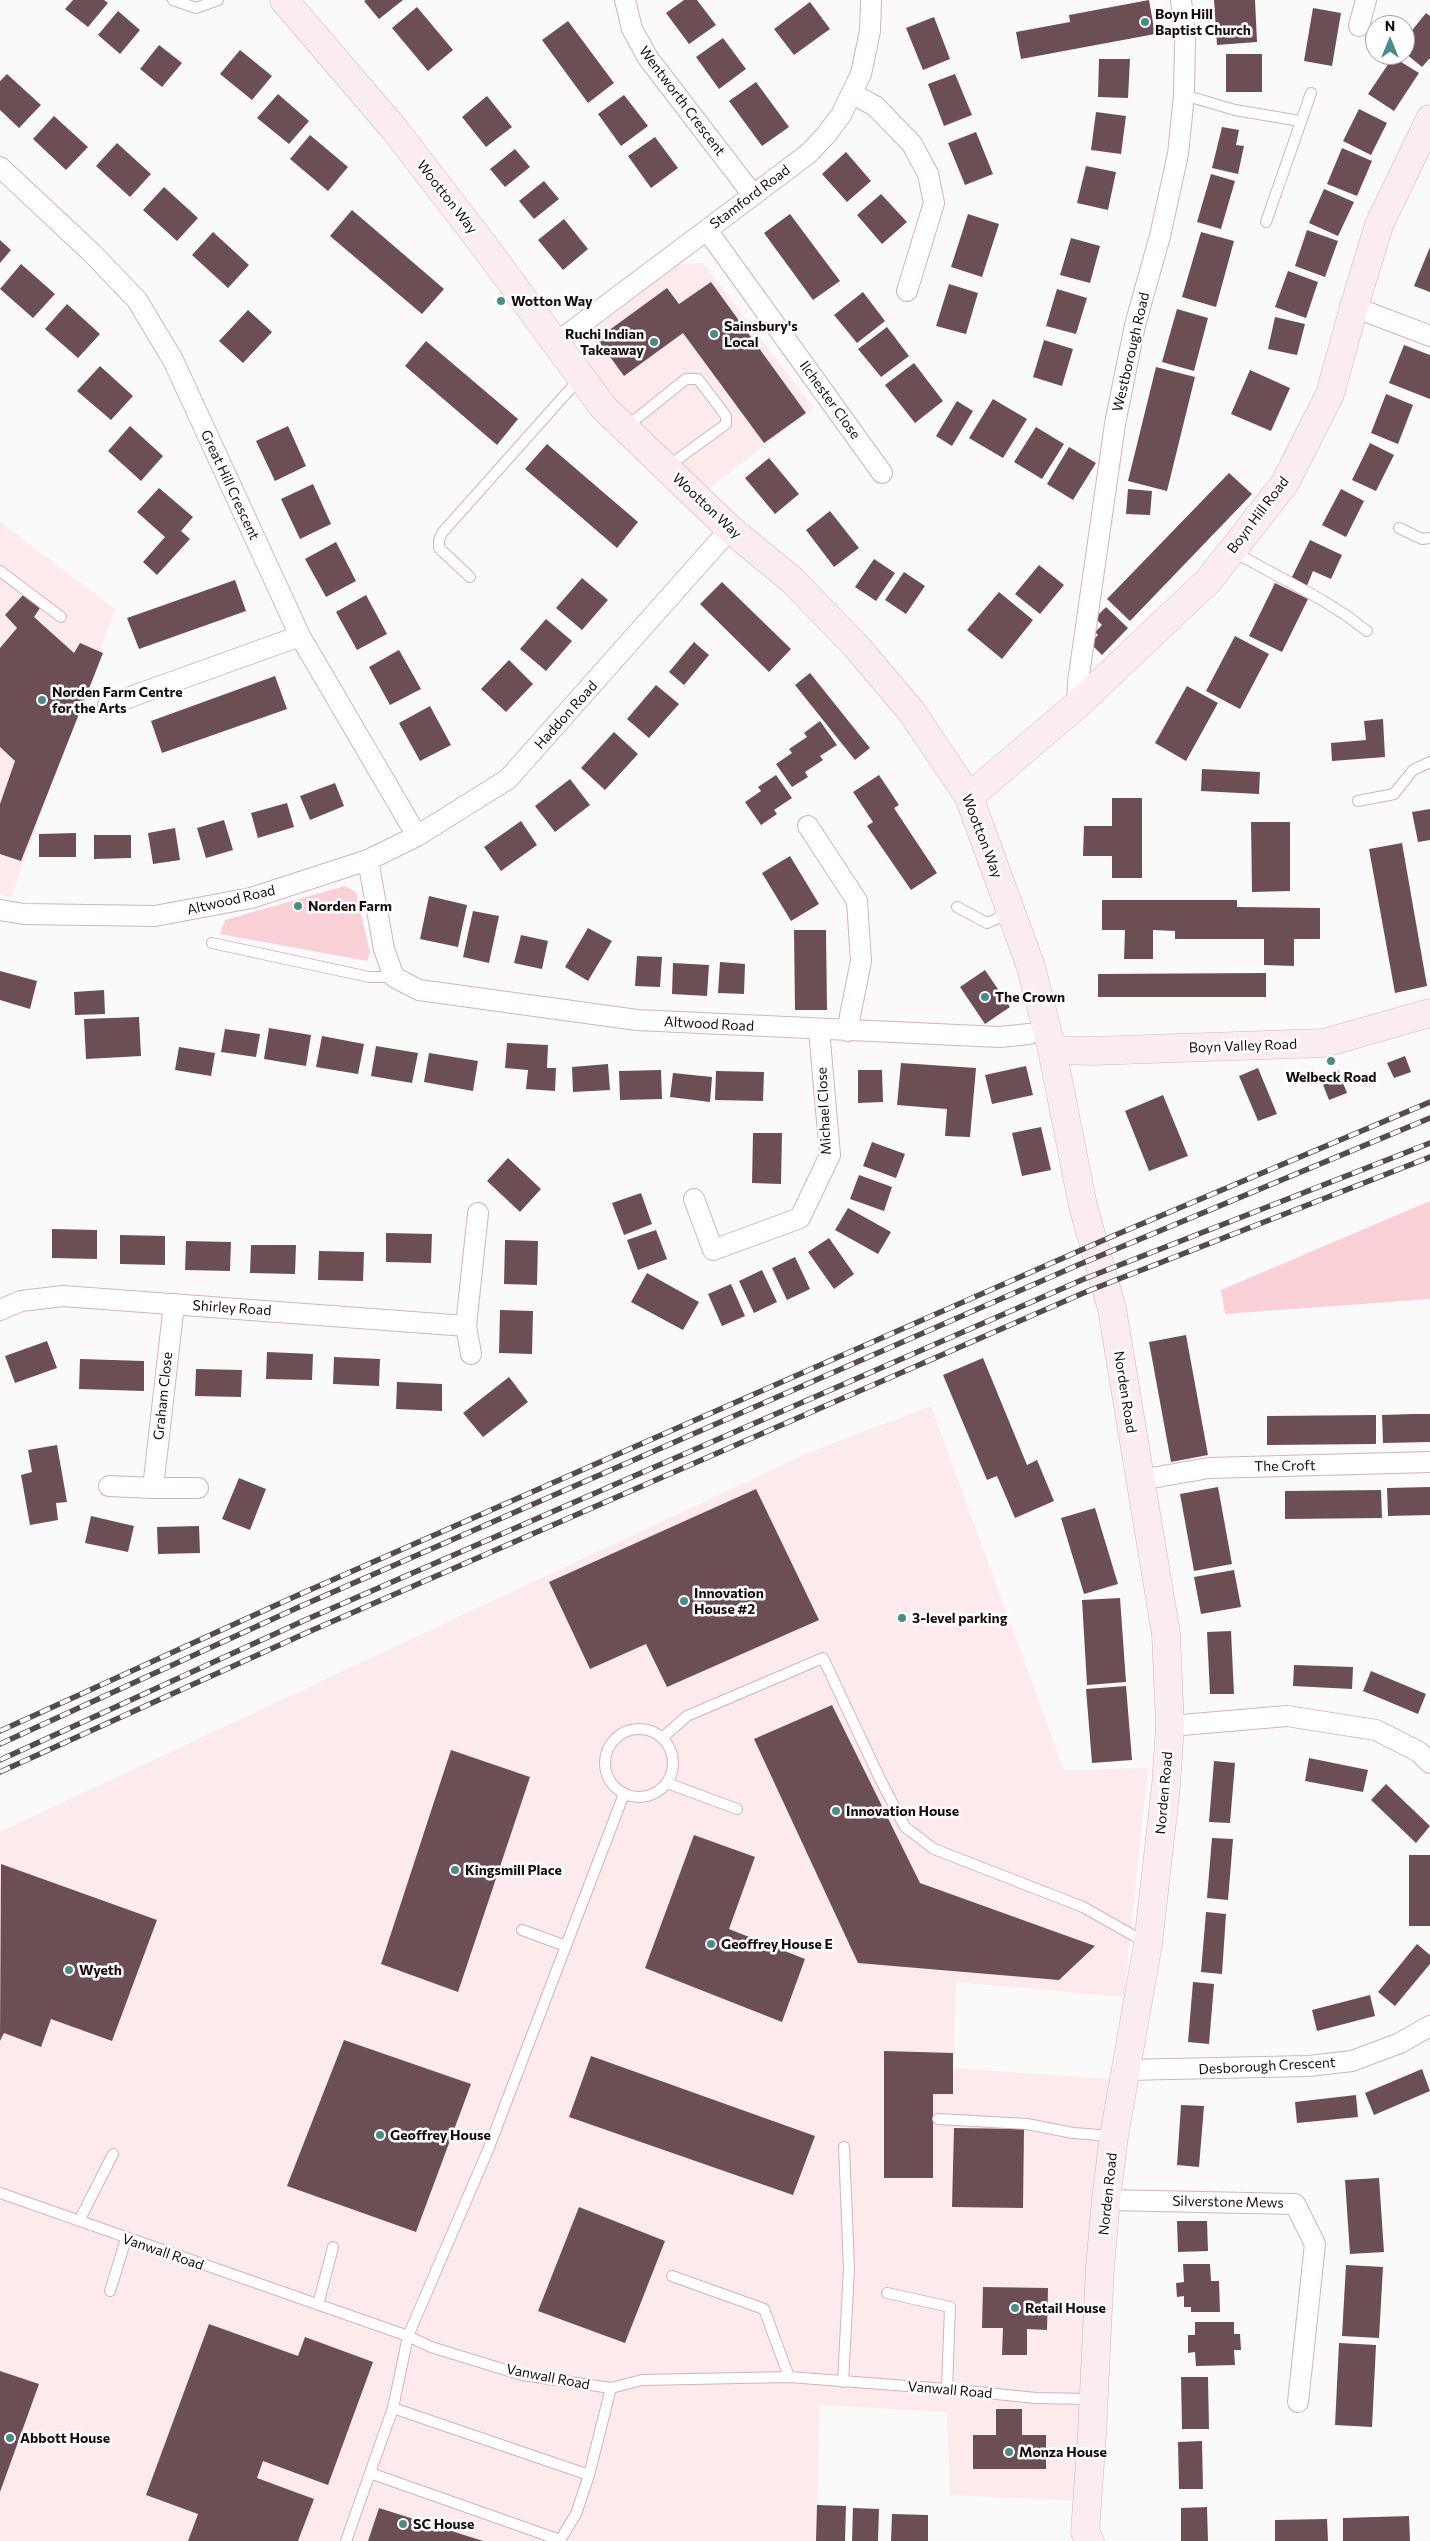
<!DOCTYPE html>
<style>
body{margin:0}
#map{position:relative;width:1430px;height:2541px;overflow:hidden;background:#fafafa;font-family:Commissioner,sans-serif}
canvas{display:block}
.north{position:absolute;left:1365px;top:15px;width:50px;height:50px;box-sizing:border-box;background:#fff;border:1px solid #a39e9f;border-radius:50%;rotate:0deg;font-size:14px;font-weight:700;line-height:20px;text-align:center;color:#180c0f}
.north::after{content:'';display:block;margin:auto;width:18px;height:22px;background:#478d86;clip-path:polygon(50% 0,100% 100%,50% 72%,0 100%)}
</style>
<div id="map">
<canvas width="1430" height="2541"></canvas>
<div class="north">N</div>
</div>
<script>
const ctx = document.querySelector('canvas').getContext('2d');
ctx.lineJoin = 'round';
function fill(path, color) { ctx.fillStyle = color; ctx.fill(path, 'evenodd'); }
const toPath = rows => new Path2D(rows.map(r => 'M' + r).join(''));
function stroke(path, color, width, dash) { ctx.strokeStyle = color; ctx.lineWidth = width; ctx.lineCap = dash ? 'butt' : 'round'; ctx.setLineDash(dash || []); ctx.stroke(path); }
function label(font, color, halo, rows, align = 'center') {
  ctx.font = font + ' Commissioner,sans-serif'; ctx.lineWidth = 5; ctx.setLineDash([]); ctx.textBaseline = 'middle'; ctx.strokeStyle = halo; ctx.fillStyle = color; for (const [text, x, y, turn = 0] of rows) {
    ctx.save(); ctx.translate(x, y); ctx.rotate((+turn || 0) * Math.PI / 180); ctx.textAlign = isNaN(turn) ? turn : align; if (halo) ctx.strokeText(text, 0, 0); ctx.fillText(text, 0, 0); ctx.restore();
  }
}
const built = toPath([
 [703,263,814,408,708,489,634,423,588,366,585,348,591,332,679,264],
 [0,522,115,609,11,897,0,895],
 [931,1406,1064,1770,1148,1768,1124,1997,956,1982,953,2068,1110,2079,1081,2501,950,2495,947,2412,819,2405,817,2541,0,2541,0,1832,808,1453]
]);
const green = toPath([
 [345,886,356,892,370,952,367,961,220,934,225,920],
 [1430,1201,1430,1299,1225,1314,1221,1290]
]);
const building = toPath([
 [73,0,104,0,108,3,88,27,65,9],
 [366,0,403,0,379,19,364,1],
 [684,0,697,0,716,25,689,44,666,13],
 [1149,0,1155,34,1021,59,1016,32,1070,22,1069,15],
 [1214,0,1255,0,1257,42,1217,45],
 [810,2,830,29,794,55,774,29],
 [417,7,453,50,428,71,392,28],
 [1313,8,1341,13,1332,66,1304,61],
 [118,11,140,30,120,54,98,35],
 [1426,13,1430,16,1430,58,1422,67,1405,53,1405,39],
 [934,17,950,59,923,70,906,28],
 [568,21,614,83,588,103,542,40],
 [723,38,746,69,719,89,696,57],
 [159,45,182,63,162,87,140,69],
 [240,50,272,76,252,100,220,74],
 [1226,54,1262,54,1262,92,1226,92],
 [1393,57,1419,73,1394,111,1368,94],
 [1099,59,1130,59,1128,98,1098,97],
 [7,74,41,105,19,128,0,110,0,81],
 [955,74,972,115,944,126,928,84],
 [756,82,789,127,762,146,729,101],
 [278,94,309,121,289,144,257,118],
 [624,95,648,126,621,146,598,114],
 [487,96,512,127,486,147,462,117],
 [1359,109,1387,123,1371,155,1343,141],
 [1096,112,1126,116,1121,154,1091,150],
 [54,116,88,147,66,170,33,139],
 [1222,127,1239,130,1236,145,1244,146,1238,174,1212,168],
 [976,132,993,174,965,185,948,143],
 [310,135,348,167,328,191,290,159],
 [655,137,678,168,651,188,628,156],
 [117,143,151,174,130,197,96,166],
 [1342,148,1372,161,1357,196,1327,184],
 [515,149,530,167,505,187,490,169],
 [846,152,871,181,847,202,822,174],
 [1086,166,1116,172,1108,210,1077,203],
 [1211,174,1235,181,1221,229,1197,222],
 [544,181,559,199,534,219,519,201],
 [164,187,198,218,177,241,143,210],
 [1324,189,1354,202,1338,236,1309,223],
 [881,194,907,222,882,244,857,215],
 [352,210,444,289,422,314,330,236],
 [790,214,840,281,813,300,764,233],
 [968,214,999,224,982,277,951,267],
 [564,219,588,249,563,270,538,240],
 [1307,230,1338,241,1325,277,1295,266],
 [213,232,249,265,228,288,192,255],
 [1201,232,1234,241,1216,307,1182,297],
 [1071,238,1100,246,1090,283,1060,275],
 [0,240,11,250,0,263],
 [1430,247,1430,292,1414,286],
 [21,264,55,294,33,318,0,289],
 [1288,271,1318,282,1306,318,1275,307],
 [711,282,806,413,764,443,683,333,624,376,597,339,667,288,679,304],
 [949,284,978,293,966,334,936,326],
 [1057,289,1087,298,1076,334,1046,326],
 [863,292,885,321,857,343,834,315],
 [67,304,100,334,78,358,45,329],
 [1177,309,1208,318,1194,371,1162,362],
 [248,310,272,332,243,363,219,341],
 [1275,317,1305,324,1297,355,1268,349],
 [887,327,909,356,881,377,858,349],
 [1044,340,1073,349,1062,386,1033,377],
 [426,341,518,419,497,445,405,366],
 [1404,345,1430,355,1430,399,1389,383],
 [914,363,943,401,915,423,885,385],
 [100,366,133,396,111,420,77,391],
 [1156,367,1195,377,1167,491,1128,481],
 [1250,370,1290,388,1271,431,1231,414],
 [1386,394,1413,405,1398,444,1371,433],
 [993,399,1027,419,1003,458,969,438],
 [957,401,973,411,952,446,936,436],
 [130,426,163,456,141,481,108,451],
 [288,426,306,466,275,481,256,441],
 [1036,427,1064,444,1042,479,1014,462],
 [1370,443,1394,455,1376,491,1352,480],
 [547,444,638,522,617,548,525,469],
 [1069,447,1096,463,1073,500,1047,484],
 [769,458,799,494,775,514,745,478],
 [1229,473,1252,494,1130,621,1107,599],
 [313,484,331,524,300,539,281,499],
 [159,488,193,517,181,531,190,539,157,575,143,562,165,537,137,512],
 [1128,489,1152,491,1150,515,1126,514],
 [1341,489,1364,501,1346,537,1322,525],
 [830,511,859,548,834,567,806,530],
 [1310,540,1342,555,1331,579,1313,571,1306,588,1290,581],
 [336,542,356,581,326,597,305,559],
 [874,559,895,573,876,601,855,587],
 [1039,565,1064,585,1040,614,1015,594],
 [904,572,925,586,906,614,885,600],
 [582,578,608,600,582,630,556,608],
 [235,580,246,611,139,649,127,618],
 [722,582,791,649,769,672,700,604],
 [1275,583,1308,599,1282,652,1249,636],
 [999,592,1033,620,1002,659,967,630],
 [23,595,42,605,34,617,74,653,80,643,103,653,21,861,0,854,0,804,15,761,0,747,0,648,17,628,5,615],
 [366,595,387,634,357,650,336,612],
 [1106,607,1128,628,1102,655,1090,643,1098,635,1095,632,1102,625,1095,618],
 [546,619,572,641,546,671,520,649],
 [1235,636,1269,654,1240,709,1206,691],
 [694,642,709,655,684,685,669,672],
 [399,650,421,689,390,705,369,667],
 [509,660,533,684,506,712,481,689],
 [810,673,870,748,855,760,795,685],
 [275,676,287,709,162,753,151,721],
 [656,685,679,704,649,738,627,719],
 [1187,686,1218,703,1186,761,1155,743],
 [430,706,451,745,420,761,399,723],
 [1383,719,1385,757,1332,761,1331,743,1366,740,1364,721],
 [820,721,837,745,820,756,823,760,805,772,808,777,792,787,776,764,792,753,789,749,807,737,804,733],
 [614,732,638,754,605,790,581,768],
 [1202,769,1260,772,1259,794,1201,791],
 [776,775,792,798,774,810,777,814,761,825,745,802,761,791,758,787],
 [879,775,899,805,894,808,937,873,911,890,867,826,873,822,853,792],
 [570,779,590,805,555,832,535,806],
 [335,783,344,806,310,820,300,796],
 [1112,798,1142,798,1142,878,1112,878,1112,856,1083,856,1084,826,1112,826],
 [287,803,294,827,258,838,251,813],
 [1430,809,1430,840,1418,842,1412,812],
 [224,820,233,850,206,858,197,828],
 [521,821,537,845,501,871,484,847],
 [1251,822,1290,822,1290,891,1252,892],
 [175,828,180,860,153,864,148,833],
 [76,833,76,857,39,857,39,834],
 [94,835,131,835,131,858,94,859],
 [1402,843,1427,986,1395,993,1369,849],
 [790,856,819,904,791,921,762,873],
 [429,896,467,905,458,947,420,939],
 [1102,900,1237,900,1237,907,1320,908,1320,939,1294,939,1294,966,1264,965,1264,939,1175,939,1175,931,1153,930,1153,959,1124,959,1125,930,1102,930],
 [473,911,499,916,489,963,463,957],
 [588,928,612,941,588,981,565,967],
 [794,930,826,930,827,1010,795,1010],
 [521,935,548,941,542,969,514,963],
 [637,956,662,957,660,987,635,986],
 [720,962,745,964,744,994,718,993],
 [673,963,709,965,707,996,672,994],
 [985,970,1010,1007,985,1024,960,987],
 [0,971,37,981,30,1009,0,1000],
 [1266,973,1266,997,1098,997,1098,974],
 [104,990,105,1014,75,1015,74,992],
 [139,1017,141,1056,86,1059,84,1019],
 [269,1028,311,1035,306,1066,264,1059],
 [225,1029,260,1034,256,1057,221,1052],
 [322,1036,364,1044,358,1074,316,1067],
 [507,1043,548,1045,547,1068,556,1068,555,1091,526,1089,528,1070,505,1068],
 [376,1046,418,1053,412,1083,371,1076],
 [179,1047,215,1053,211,1076,175,1070],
 [429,1053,478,1061,473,1091,424,1082],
 [1405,1056,1411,1072,1394,1078,1387,1063],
 [901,1063,976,1068,970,1137,945,1136,947,1109,897,1105],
 [608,1064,610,1090,573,1092,572,1067],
 [1026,1066,1033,1095,992,1104,985,1075],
 [1258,1068,1277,1114,1258,1121,1239,1076],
 [661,1070,662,1099,620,1100,619,1071],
 [858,1070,882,1070,883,1102,858,1103],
 [1338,1070,1347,1093,1329,1100,1320,1077],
 [716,1071,764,1072,763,1101,715,1100],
 [673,1073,712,1077,710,1102,670,1097],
 [1163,1095,1188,1156,1149,1171,1125,1111],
 [1041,1127,1051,1170,1022,1176,1012,1133],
 [753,1133,782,1133,781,1184,752,1183],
 [872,1142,905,1154,896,1178,863,1166],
 [508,1158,541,1189,520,1212,487,1181],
 [859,1175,892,1187,884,1211,850,1199],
 [641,1193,652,1224,624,1235,612,1203],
 [848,1208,891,1232,878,1254,835,1230],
 [52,1229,97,1230,97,1259,52,1258],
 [656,1230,667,1259,638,1270,627,1240],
 [386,1233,432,1234,431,1263,386,1262],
 [120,1235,165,1236,165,1265,120,1264],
 [829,1238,854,1274,834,1289,808,1252],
 [505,1240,538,1241,537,1285,504,1284],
 [186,1241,231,1242,230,1271,185,1270],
 [251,1245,296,1245,295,1274,250,1273],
 [319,1251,364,1252,363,1281,318,1280],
 [795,1257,810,1289,787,1300,772,1268],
 [762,1270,777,1302,754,1313,739,1281],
 [647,1273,699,1302,683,1330,631,1302],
 [731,1284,745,1316,722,1326,708,1294],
 [500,1310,533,1311,532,1354,499,1353],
 [1186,1335,1208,1455,1171,1462,1149,1342],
 [47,1341,57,1368,15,1383,5,1356],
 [267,1352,313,1354,312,1380,266,1379],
 [334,1357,380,1359,379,1386,333,1384],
 [983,1358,1027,1465,1037,1460,1054,1501,1015,1518,997,1476,987,1480,943,1375],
 [80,1359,144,1361,144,1391,79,1389],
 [196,1369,242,1370,241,1397,195,1396],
 [509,1377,528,1402,483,1437,463,1413],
 [397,1382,442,1384,442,1411,396,1409],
 [1413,1414,1430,1414,1430,1442,1383,1443,1382,1415],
 [1376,1415,1376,1444,1267,1445,1267,1416],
 [57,1445,67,1502,56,1503,58,1520,30,1525,21,1475,32,1472,28,1450],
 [239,1478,266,1489,250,1530,222,1519],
 [1218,1487,1232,1564,1194,1571,1180,1494],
 [1430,1487,1430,1515,1388,1516,1387,1488],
 [756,1489,819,1620,667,1687,646,1644,590,1669,549,1582],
 [1381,1490,1382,1518,1285,1519,1285,1491],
 [1095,1508,1118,1584,1084,1594,1061,1518],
 [91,1516,134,1526,128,1552,85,1543],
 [199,1526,200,1553,158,1554,157,1527],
 [1234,1570,1241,1607,1201,1614,1194,1577],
 [1120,1598,1126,1682,1087,1685,1082,1600],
 [1231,1631,1234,1694,1210,1694,1207,1632],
 [1294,1665,1353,1667,1352,1689,1293,1686],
 [1371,1671,1426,1694,1418,1714,1363,1691],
 [1126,1686,1132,1760,1092,1763,1086,1689],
 [832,1705,920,1883,1095,1946,1059,1980,858,1963,754,1739],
 [451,1750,530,1777,458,1992,381,1964],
 [1309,1758,1368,1770,1363,1792,1305,1781],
 [1214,1761,1235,1763,1230,1823,1209,1822],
 [1386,1784,1430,1826,1416,1843,1371,1800],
 [694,1835,755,1857,729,1929,805,1959,782,2022,645,1968],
 [1212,1838,1233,1839,1228,1900,1207,1898],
 [1409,1855,1430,1855,1430,1926,1409,1926],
 [1,1864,157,1920,112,2041,51,2019,41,2047,4,2033,0,2041],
 [1206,1912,1226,1914,1222,1974,1201,1972],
 [1417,1944,1430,1955,1430,1964,1395,2006,1378,1992],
 [1193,1982,1214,1984,1209,2044,1188,2042],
 [1370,1995,1375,2016,1317,2031,1312,2010],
 [344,2040,471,2084,416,2232,287,2186],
 [884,2051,953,2053,953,2094,933,2094,933,2178,884,2178],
 [591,2056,815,2136,793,2195,569,2117],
 [1422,2069,1430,2091,1374,2115,1365,2093],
 [1356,2095,1358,2117,1297,2123,1295,2102],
 [1181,2105,1204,2106,1199,2167,1177,2165],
 [954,2128,1024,2129,1023,2208,952,2207],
 [1379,2178,1384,2252,1350,2254,1345,2180],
 [579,2207,665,2241,625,2343,538,2311],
 [1177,2221,1207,2221,1208,2251,1178,2252],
 [1183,2264,1210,2264,1211,2281,1219,2281,1220,2312,1191,2312,1191,2307,1184,2307,1184,2296,1177,2297,1176,2283,1184,2282],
 [1346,2265,1383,2267,1379,2338,1342,2336],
 [983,2287,1048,2288,1047,2330,1027,2329,1027,2355,1002,2355,1003,2328,982,2328],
 [1195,2322,1234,2322,1234,2334,1240,2334,1241,2350,1234,2350,1235,2365,1196,2366,1195,2352,1188,2353,1188,2335,1195,2335],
 [209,2324,298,2356,305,2337,373,2362,328,2485,263,2461,257,2478,314,2499,298,2541,188,2541,198,2514,146,2495],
 [1339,2343,1376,2345,1372,2427,1335,2425],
 [0,2371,39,2384,0,2492],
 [1181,2377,1208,2377,1209,2429,1182,2429],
 [996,2409,1022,2409,1022,2435,1046,2435,1046,2469,973,2469,973,2435,996,2435],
 [1202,2441,1203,2489,1179,2489,1178,2442],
 [817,2505,846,2506,845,2541,816,2541],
 [1207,2507,1208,2541,1181,2541,1181,2508],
 [379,2508,483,2541,368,2541],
 [853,2508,879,2509,878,2541,852,2541],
 [892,2514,928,2515,928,2541,891,2541],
 [1409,2516,1410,2541,1343,2541,1343,2518],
 [1327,2519,1328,2541,1275,2541,1275,2520]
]);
const lane = toPath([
 [173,0,196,8,218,0],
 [1184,95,1235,110,1300,121],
 [1266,222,1311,93],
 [626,427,686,379,698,379,726,416,726,424,667,467],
 [1399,528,1422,539,1430,538],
 [1232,551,1322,600,1347,616,1367,631],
 [0,571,61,617],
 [470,577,439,548,439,540,442,533,580,378],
 [1358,801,1394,794,1413,770,1430,762],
 [957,907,987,923,1010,913],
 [212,943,369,977,394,977],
 '605 1763a34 34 0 1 1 68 0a34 34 0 1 1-68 0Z',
 [662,1738,687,1716,823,1658,881,1781,905,1827,934,1849,1083,1907,1145,1942],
 [667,1783,737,1809],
 [522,1930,566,1946],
 [938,2119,1027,2124,1073,2133,1113,2136],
 [0,2193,408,2336,431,2347,522,2375,611,2388,642,2380,789,2377,947,2389,1036,2398,1092,2399],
 [79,2221,113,2154],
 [672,2276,764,2309,789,2377],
 [110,2291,126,2239],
 [887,2293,950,2307,947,2389],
 [318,2305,333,2247],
 [843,2382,849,2268,844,2147],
 [393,2408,589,2475],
 [370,2473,560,2540,576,2514,589,2475,611,2388],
 [346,2541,393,2408,408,2336,488,2150,624,1794]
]);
const street = toPath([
 [625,0,632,29,648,58,753,195],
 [1359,26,1366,0],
 [853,94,875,106,912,144,928,174,934,203,907,291],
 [0,167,92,253,137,300,173,360,300,636,417,836],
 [707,230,882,473],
 [1354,307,1430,336],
 [556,343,780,175,809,153,826,135,841,115,861,74,870,31,871,0],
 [108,705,300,636],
 [1077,705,1078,682,1115,424,1135,325,1160,236,1178,154,1184,95,1185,37,1181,0],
 [808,826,857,901,861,961,847,1031],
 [368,860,384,949,394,977,419,990,637,1020,1000,1037,1029,1034],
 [0,910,24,914,155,916,251,898,368,860,417,836,508,779,730,529],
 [694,1199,713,1250,800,1218,830,1155,819,1030],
 [0,1310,21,1301,63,1296,466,1326,478,1213],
 [466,1326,471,1354],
 [1140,1480,1209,1468,1430,1462],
 [109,1486,153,1488,174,1304],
 [153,1488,198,1488],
 [1170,1726,1287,1716,1376,1730,1419,1752,1430,1763],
 [1125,2070,1309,2066,1352,2061,1400,2043,1430,2026],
 [1106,2200,1295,2204,1315,2244,1298,2402]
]);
const secondary = toPath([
 [284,0,395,130,482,243,603,407,730,529,792,580,855,645,911,711,969,797,1031,967,1052,1050,1083,1206,1112,1309,1166,1634,1170,1726,1166,1786,1148,1944,1114,2136,1106,2200,1100,2267,1092,2435,1085,2532,1090,2541],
 [969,797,1077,705,1209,580,1285,483,1330,394,1354,307,1379,225,1430,119],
 [1052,1050,1091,1051,1324,1043,1430,1013]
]);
const rail = toPath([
 [0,1731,296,1596,1113,1236,1430,1102],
 [0,1744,299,1607,1078,1265,1430,1118],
 [0,1760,303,1621,1084,1279,1430,1143],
 [0,1772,306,1633,1088,1291,1430,1157]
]);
const markers = [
 [1145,22,5,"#478d86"],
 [501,301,5,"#478d86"],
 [714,334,5,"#478d86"],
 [654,342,5,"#478d86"],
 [42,700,5,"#478d86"],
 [298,906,5,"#478d86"],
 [985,997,5,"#478d86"],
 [1331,1061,5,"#478d86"],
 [684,1601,5,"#478d86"],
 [902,1618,5,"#478d86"],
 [836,1811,5,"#478d86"],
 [455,1870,5,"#478d86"],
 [711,1944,5,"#478d86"],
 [69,1970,5,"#478d86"],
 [380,2135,5,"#478d86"],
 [1015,2308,5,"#478d86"],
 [10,2438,5,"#478d86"],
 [1009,2452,5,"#478d86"],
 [403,2524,5,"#478d86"]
];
const poiNames = [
 ["Boyn Hill",1155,14],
 ["Baptist Church",1155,30],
 ["Wotton Way",511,301],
 ["Sainsbury's",724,326],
 ["Local",724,342],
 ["Ruchi Indian",644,334,"right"],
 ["Takeaway",644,350,"right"],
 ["Norden Farm Centre",52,692],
 ["for the Arts",52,708],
 ["Norden Farm",308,906],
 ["The Crown",995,997],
 ["Welbeck Road",1331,1077,"center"],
 ["Innovation",694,1593],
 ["House #2",694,1609],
 ["3-level parking",912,1618],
 ["Innovation House",846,1811],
 ["Kingsmill Place",465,1870],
 ["Geoffrey House E",721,1944],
 ["Wyeth",79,1970],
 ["Geoffrey House",390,2135],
 ["Retail House",1025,2308],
 ["Abbott House",20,2438],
 ["Monza House",1019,2452],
 ["SC House",413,2524]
];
const streetNames = [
 ["Wentworth Crescent",682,101,53],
 ["Wootton Way",447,197,52],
 ["Stamford Road",750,197,-37],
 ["Westborough Road",1131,352,-77],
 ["Ilchester Close",830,400,54],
 ["Great Hill Crescent",230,485,65],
 ["Wootton Way",707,506,43],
 ["Boyn Hill Road",1258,515,-53],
 ["Haddon Road",566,715,-48],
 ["Wootton Way",982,836,69],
 ["Altwood Road",231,900,-13],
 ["Altwood Road",709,1024,3],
 ["Boyn Valley Road",1243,1046,-2],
 ["Michael Close",824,1111,-93],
 ["Shirley Road",232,1308,4],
 ["Norden Road",1125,1392,81],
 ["Graham Close",163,1396,-84],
 ["The Croft",1285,1466,-1],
 ["Norden Road",1164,1793,-85],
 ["Desborough Crescent",1267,2066,-3],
 ["Norden Road",1108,2194,-84],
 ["Silverstone Mews",1228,2202,1],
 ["Vanwall Road",163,2252,19],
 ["Vanwall Road",548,2377,11],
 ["Vanwall Road",950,2390,5]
];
fill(built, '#fceaed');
fill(green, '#fad0d7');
fill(building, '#6c4f55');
stroke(lane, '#d5b2b8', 12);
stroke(street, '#d5b2b8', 22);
stroke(secondary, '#d5b2b8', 29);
stroke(lane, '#fff', 10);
stroke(street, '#fff', 20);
stroke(secondary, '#fbedef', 28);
stroke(rail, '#544b4d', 5.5);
stroke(rail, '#fff', 4, [11]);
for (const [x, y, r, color] of markers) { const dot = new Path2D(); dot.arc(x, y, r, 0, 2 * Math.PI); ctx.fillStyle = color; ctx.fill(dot); stroke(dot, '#fff', 2); }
label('bold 14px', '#180c0f', '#fff', poiNames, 'left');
label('14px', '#180c0f', '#fff', streetNames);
</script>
